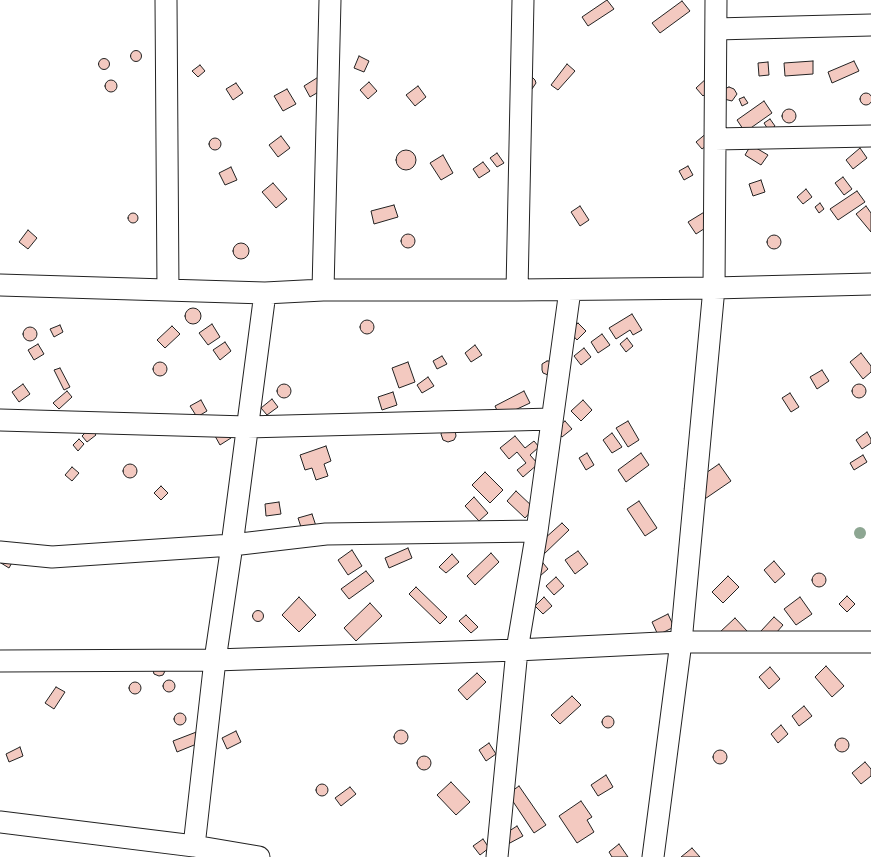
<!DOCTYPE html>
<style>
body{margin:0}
canvas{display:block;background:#fff}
</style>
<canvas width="871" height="857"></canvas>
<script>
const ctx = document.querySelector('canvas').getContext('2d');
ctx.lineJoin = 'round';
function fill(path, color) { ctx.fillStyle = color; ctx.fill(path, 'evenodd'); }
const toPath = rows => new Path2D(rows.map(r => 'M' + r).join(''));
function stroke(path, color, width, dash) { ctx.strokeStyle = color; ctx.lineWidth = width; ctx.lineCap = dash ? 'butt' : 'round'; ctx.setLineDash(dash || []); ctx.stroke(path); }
const building = toPath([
 [607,0,614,9,588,26,582,17,607,0],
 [682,1,690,11,660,33,652,23,682,1],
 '130.5 56a5.5 5.5 0 1 1 11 0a5.5 5.5 0 1 1-11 0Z',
 [359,56,369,61,364,72,354,68,359,56],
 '98.5 64a5.5 5.5 0 1 1 11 0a5.5 5.5 0 1 1-11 0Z',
 [813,61,813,74,785,76,784,63,813,61],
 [854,61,859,71,832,83,828,72,854,61],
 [768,62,769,75,759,76,758,63,768,62],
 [567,64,575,71,558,90,551,85,567,64],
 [200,65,205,71,198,77,192,71,200,65],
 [320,76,327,87,310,97,304,86,320,76],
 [531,76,535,80,536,83,532,89,531,76],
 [708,77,715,84,703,96,696,88,708,77],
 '105 86a6 6 0 1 1 12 0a6 6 0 1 1-12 0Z',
 [369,82,377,91,368,99,360,90,369,82],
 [236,83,243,93,233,100,226,89,236,83],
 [418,86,426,97,415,106,406,95,418,86],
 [729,87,734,89,737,94,732,101,724,99,724,89,729,87],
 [287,89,296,104,283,111,274,96,287,89],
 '860 99a6 6 0 1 1 12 0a6 6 0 1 1-12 0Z',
 [744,97,748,103,742,106,739,99,744,97],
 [764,101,772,113,745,132,737,120,764,101],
 '782 116a7 7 0 1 1 14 0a7 7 0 1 1-14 0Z',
 [770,119,775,126,769,131,764,123,770,119],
 [708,132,714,140,702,149,696,142,708,132],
 [281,136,290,148,278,157,269,145,281,136],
 '209 144a6 6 0 1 1 12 0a6 6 0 1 1-12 0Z',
 [751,145,768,155,761,165,745,155,751,145],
 [860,148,867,158,853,169,846,160,860,148],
 '396 160a10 10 0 1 1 20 0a10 10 0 1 1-20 0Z',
 [497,153,504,163,497,167,490,158,497,153],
 [443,155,453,173,441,180,430,163,443,155],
 [483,162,490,171,479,178,473,169,483,162],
 [688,166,693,175,684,180,679,171,688,166],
 [231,167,237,180,225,185,219,173,231,167],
 [843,177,852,189,844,195,835,183,843,177],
 [761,180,765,192,753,196,749,184,761,180],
 [273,183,287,199,276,208,262,192,273,183],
 [806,189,812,197,803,204,797,197,806,189],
 [857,191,865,202,838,220,830,209,857,191],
 [820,203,824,209,819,213,815,207,820,203],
 [394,205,398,217,374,224,371,211,394,205],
 [580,206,589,220,580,226,571,212,580,206],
 [866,206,871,213,871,232,856,214,866,206],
 [706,211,713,223,696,234,688,222,706,211],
 '128 218a5 5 0 1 1 10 0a5 5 0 1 1-10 0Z',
 [28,230,37,238,28,249,19,242,28,230],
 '401 241a7 7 0 1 1 14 0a7 7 0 1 1-14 0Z',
 '767 242a7 7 0 1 1 14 0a7 7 0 1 1-14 0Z',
 '233 251a8 8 0 1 1 16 0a8 8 0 1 1-16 0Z',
 '185 316a8 8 0 1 1 16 0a8 8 0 1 1-16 0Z',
 [632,314,642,330,633,335,630,330,616,339,609,328,632,314],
 '360 327a7 7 0 1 1 14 0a7 7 0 1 1-14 0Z',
 [578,323,586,331,577,340,569,331,578,323],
 [212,324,220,337,208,345,199,333,212,324],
 [60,325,63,332,54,337,50,329,60,325],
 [172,326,180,334,165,348,157,340,172,326],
 '23 334a7 7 0 1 1 14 0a7 7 0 1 1-14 0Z',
 [602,334,610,345,598,353,591,342,602,334],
 [627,338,633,346,626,352,620,344,627,338],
 [225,342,231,351,220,360,213,350,225,342],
 [38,344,44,354,34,360,28,350,38,344],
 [475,345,482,355,471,362,465,353,475,345],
 [584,348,591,357,581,365,574,356,584,348],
 [861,353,871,366,871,372,863,379,850,362,861,353],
 [442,356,447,364,437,369,433,361,442,356],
 [547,361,552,361,548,375,543,373,542,370,542,364,547,361],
 '153 369a7 7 0 1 1 14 0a7 7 0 1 1-14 0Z',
 [408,362,415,382,399,388,392,368,408,362],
 [60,368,70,387,64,390,54,370,60,368],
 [822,370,829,381,817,389,810,377,822,370],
 [428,377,434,386,422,393,417,385,428,377],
 '277 391a7 7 0 1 1 14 0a7 7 0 1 1-14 0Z',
 [23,384,30,394,19,402,12,392,23,384],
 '852 391a7 7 0 1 1 14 0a7 7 0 1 1-14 0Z',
 [67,391,72,397,59,409,53,403,67,391],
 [524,391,530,403,500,417,495,406,524,391],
 [393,392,397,405,382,410,378,397,393,392],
 [790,393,799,407,791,412,782,398,790,393],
 [272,399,278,407,267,415,261,408,272,399],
 [201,400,207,411,197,417,190,406,201,400],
 [583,400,592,410,581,421,571,411,583,400],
 [565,421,572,429,562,437,555,429,565,421],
 [628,421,639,440,628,447,616,428,628,421],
 [90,428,96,435,87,442,82,436,90,428],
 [226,429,231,438,220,445,215,436,226,429],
 [455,430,456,436,454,440,448,442,443,440,441,434,442,431,455,430],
 [867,432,871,439,871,443,862,449,856,440,867,432],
 [612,433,622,447,612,453,603,440,612,433],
 [515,436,525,448,534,441,539,447,530,455,538,464,523,477,517,470,526,463,517,452,509,459,500,448,515,436],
 [79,439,84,444,78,451,73,445,79,439],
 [326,446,331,461,324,464,328,476,316,480,312,468,305,470,300,455,326,446],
 [587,453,594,465,586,470,579,458,587,453],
 [641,453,649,465,626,482,618,470,641,453],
 [863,455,867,462,854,470,850,463,863,455],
 [719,464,731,481,696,505,684,488,719,464],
 '123 471a7 7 0 1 1 14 0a7 7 0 1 1-14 0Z',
 [72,467,79,473,72,481,65,475,72,467],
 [485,472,503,490,490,503,472,485,485,472],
 [161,486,168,493,161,500,154,493,161,486],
 [516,491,534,508,525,518,507,501,516,491],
 [474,497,488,513,479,521,465,506,474,497],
 [639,501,657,528,645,536,627,509,639,501],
 [279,502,281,514,266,516,265,504,279,502],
 [312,514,317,529,303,533,298,518,312,514],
 [562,523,569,530,543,555,535,547,562,523],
 [408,548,412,558,389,568,385,558,408,548],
 [352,550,362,566,348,575,338,560,352,550],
 [578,551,588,564,575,574,565,560,578,551],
 [8,553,15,557,9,568,1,563,8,553],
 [491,553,499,562,475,585,467,576,491,553],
 [452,554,459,562,446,573,439,567,452,554],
 [774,561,785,574,775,583,764,570,774,561],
 [543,563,548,569,540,576,535,570,543,563],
 [366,571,374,581,349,599,341,589,366,571],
 '812 580a7 7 0 1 1 14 0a7 7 0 1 1-14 0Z',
 [728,576,739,587,723,603,712,592,728,576],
 [556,577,564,586,554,595,546,586,556,577],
 [416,587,447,617,440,624,409,594,416,587],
 [847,596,855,604,847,612,839,604,847,596],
 [299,597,316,615,299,632,282,615,299,597],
 [544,597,552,606,543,614,535,606,544,597],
 [800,597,812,614,796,625,784,609,800,597],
 [370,603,382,616,356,641,344,628,370,603],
 '252.5 616a5.5 5.5 0 1 1 11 0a5.5 5.5 0 1 1-11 0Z',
 [668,614,674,627,658,635,652,622,668,614],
 [466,615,478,627,471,633,459,621,466,615],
 [774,617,783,625,770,640,761,631,774,617],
 [735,618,747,631,733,645,720,632,735,618],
 [826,666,844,686,832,697,815,677,826,666],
 [770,667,780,679,769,689,759,677,770,667],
 [153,670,165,671,163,675,159,676,154,674,153,670],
 [477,673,486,682,467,700,458,690,477,673],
 '163 686a6 6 0 1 1 12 0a6 6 0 1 1-12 0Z',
 '129 688a6 6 0 1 1 12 0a6 6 0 1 1-12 0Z',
 [56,687,65,692,54,709,45,703,56,687],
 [572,696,581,705,560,724,551,715,572,696],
 [804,706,812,716,799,726,792,716,804,706],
 '174 719a6 6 0 1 1 12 0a6 6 0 1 1-12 0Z',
 '602 722a6 6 0 1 1 12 0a6 6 0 1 1-12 0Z',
 [781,725,788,734,778,743,771,734,781,725],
 '394 737a7 7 0 1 1 14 0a7 7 0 1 1-14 0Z',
 [199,731,204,741,177,752,173,741,199,731],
 [236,731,241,742,227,749,222,738,236,731],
 '835 745a7 7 0 1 1 14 0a7 7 0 1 1-14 0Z',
 [489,743,496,754,486,761,479,750,489,743],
 [20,747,23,756,9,762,6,754,20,747],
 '713 757a7 7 0 1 1 14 0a7 7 0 1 1-14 0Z',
 '417 763a7 7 0 1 1 14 0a7 7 0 1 1-14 0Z',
 [865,762,871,769,871,776,861,784,852,773,865,762],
 [606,775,613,787,598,796,591,785,606,775],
 [451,782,470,802,456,815,437,795,451,782],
 '316 790a6 6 0 1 1 12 0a6 6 0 1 1-12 0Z',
 [519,786,546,825,534,833,508,794,519,786],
 [350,787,356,794,341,806,335,798,350,787],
 [581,801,592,817,587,820,594,832,577,843,559,816,581,801],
 [517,826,523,836,508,844,503,835,517,826],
 [483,839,489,848,480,855,473,846,483,839],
 [619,844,628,857,612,857,609,852,619,844],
 [692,848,700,857,681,857,692,848]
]);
const minor = toPath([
 [166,0,168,290],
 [716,29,871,25],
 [715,139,871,136],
 [0,285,265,293,323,290,517,290,714,288,871,284],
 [323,290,330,0],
 [517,290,523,0],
 [0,420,247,427,552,419],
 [0,552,52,557,232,545,326,534,537,531],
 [0,661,215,660,517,650,681,642,871,642],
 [0,822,194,846,259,857],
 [194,846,215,660,232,545,265,293],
 [497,857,517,650,537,531,570,290],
 [653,857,681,642,714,288,716,0]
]);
const trees = [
 [860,533]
];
fill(building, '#f3c9c0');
stroke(building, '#222', 1);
stroke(minor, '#222', 23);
stroke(minor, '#fff', 21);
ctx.fillStyle = '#8da692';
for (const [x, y] of trees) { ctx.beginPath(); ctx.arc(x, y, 6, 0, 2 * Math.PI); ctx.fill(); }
</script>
